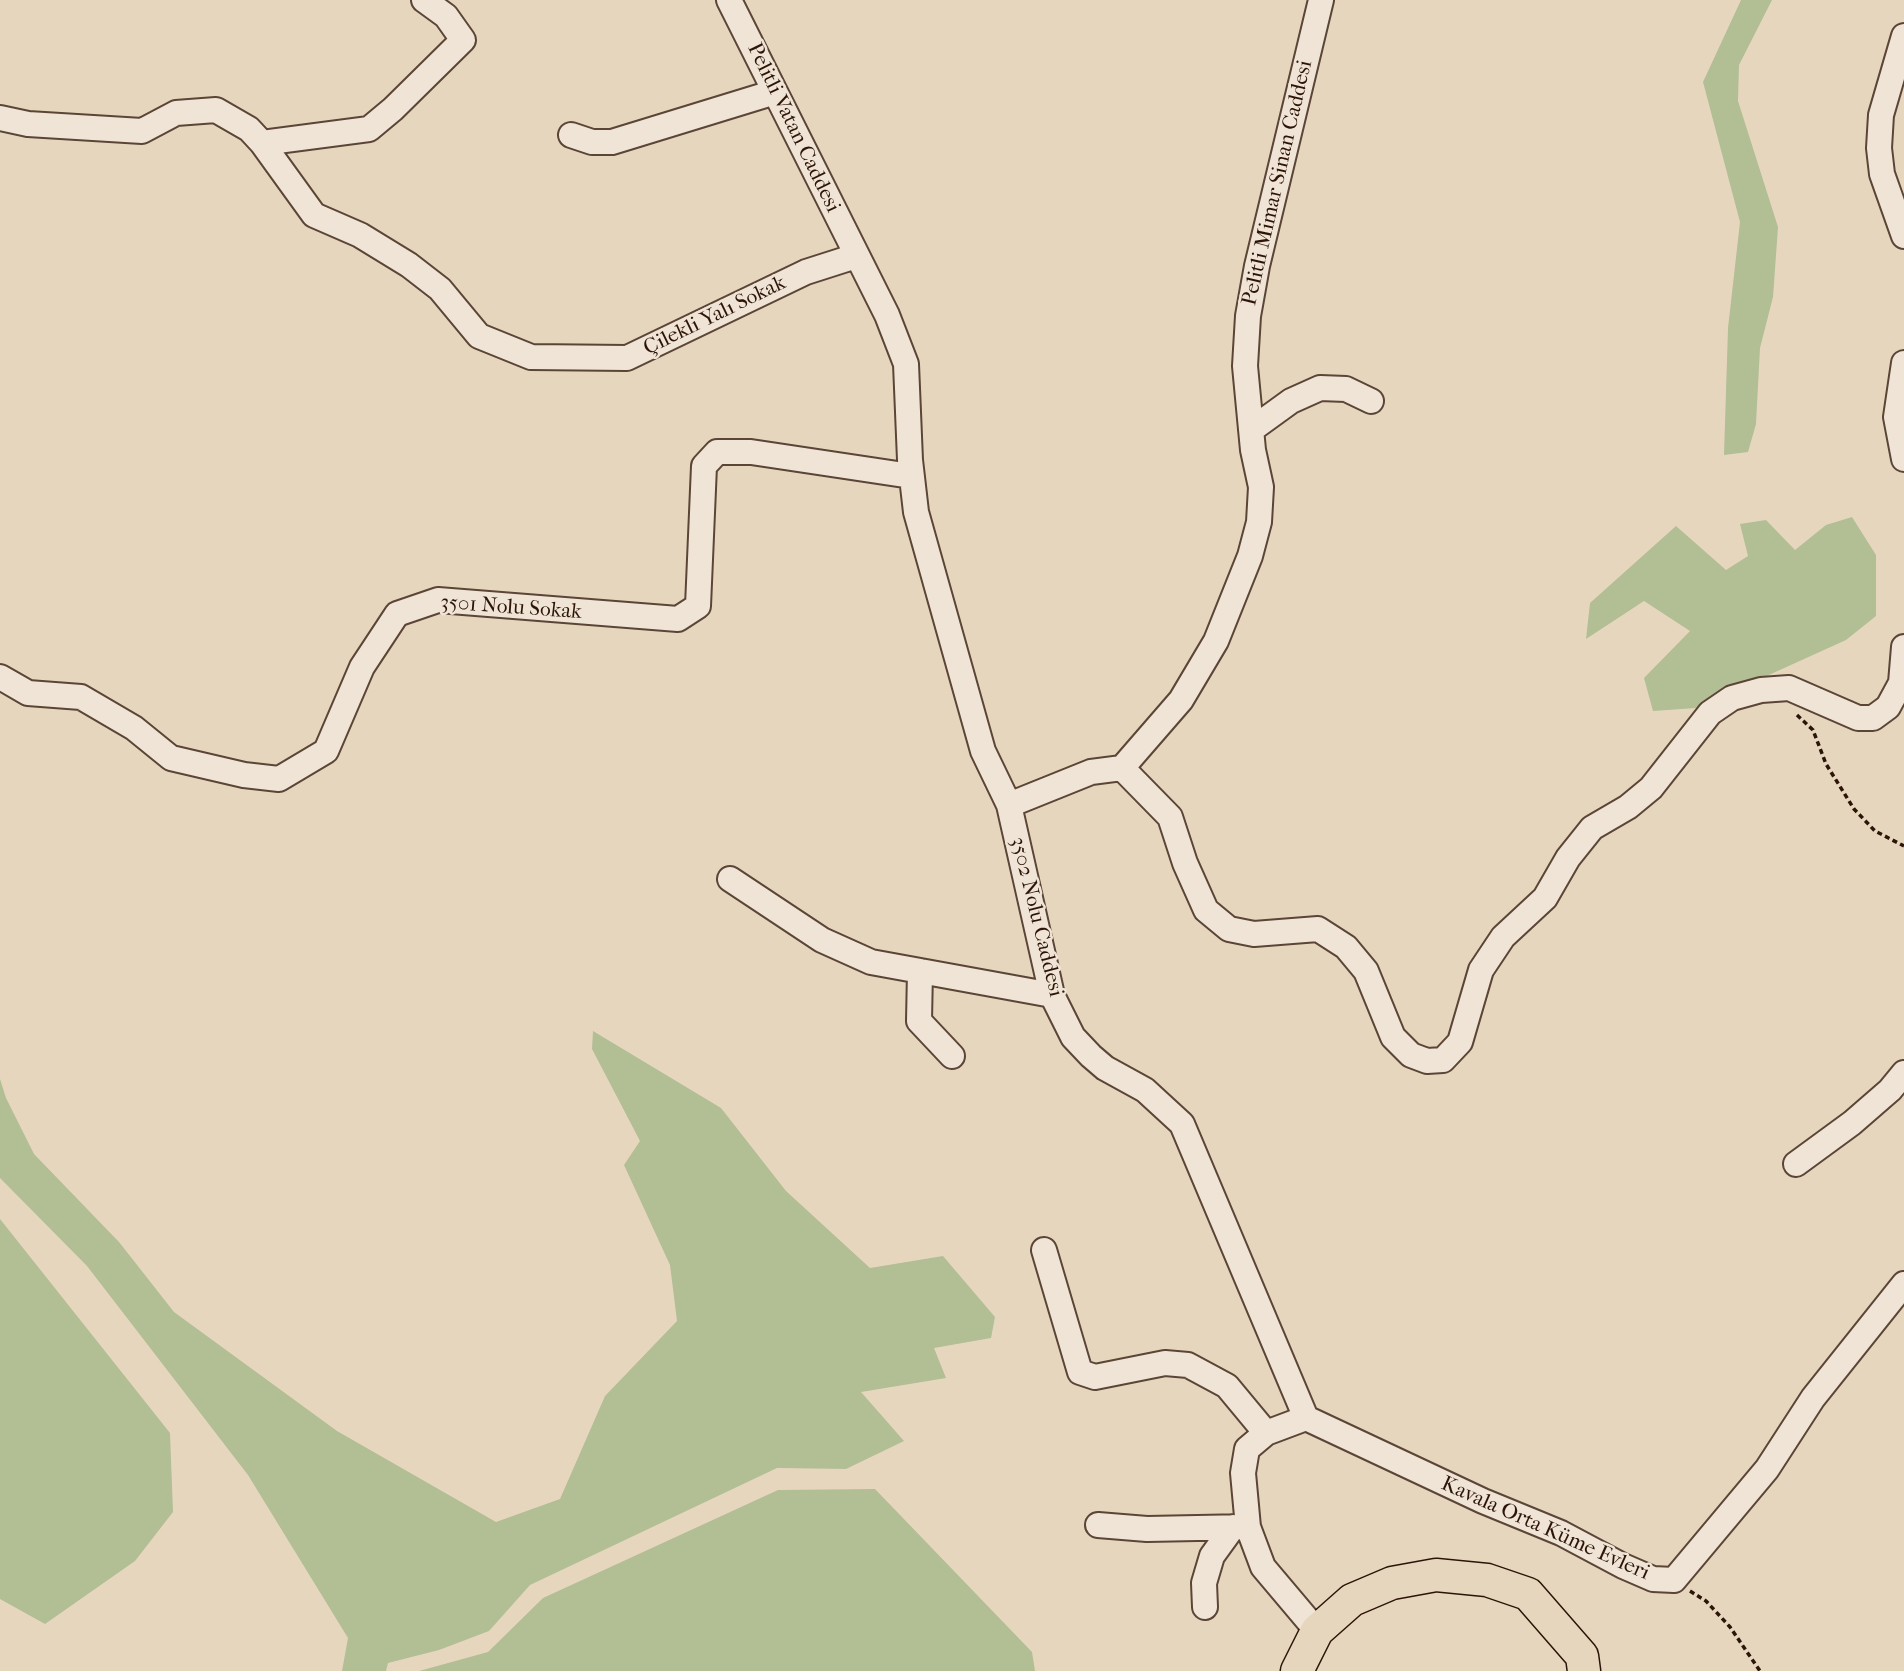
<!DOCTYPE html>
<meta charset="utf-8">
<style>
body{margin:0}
canvas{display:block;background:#e7d6be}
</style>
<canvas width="1904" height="1671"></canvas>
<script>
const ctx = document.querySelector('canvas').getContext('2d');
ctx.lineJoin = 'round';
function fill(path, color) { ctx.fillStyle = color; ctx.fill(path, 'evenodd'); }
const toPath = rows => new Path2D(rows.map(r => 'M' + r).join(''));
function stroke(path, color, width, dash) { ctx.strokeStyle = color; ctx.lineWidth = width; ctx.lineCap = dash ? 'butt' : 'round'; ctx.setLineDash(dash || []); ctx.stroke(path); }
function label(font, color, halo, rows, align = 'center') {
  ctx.font = font + ' "IM FELL French Canon",serif'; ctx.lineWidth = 5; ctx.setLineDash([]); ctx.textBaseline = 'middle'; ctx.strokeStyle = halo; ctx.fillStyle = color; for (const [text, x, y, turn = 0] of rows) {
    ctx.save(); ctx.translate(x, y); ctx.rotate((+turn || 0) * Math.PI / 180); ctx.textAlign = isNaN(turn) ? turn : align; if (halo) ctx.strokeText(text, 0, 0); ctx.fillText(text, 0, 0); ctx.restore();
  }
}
const green = toPath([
 [1741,0,1772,0,1739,65,1738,101,1778,227,1773,297,1760,348,1756,424,1748,452,1724,455,1728,328,1740,222,1703,82],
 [1852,517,1876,555,1876,616,1846,640,1696,708,1653,711,1644,678,1690,631,1644,601,1586,639,1590,603,1676,526,1726,570,1748,556,1740,524,1766,520,1795,550,1826,525],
 [593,1031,721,1108,786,1191,870,1268,943,1256,995,1317,991,1338,934,1348,946,1378,861,1392,904,1441,846,1469,777,1468,530,1585,489,1631,439,1650,388,1663,386,1671,342,1671,348,1638,248,1475,87,1266,0,1178,0,1079,6,1098,34,1154,119,1242,174,1312,337,1431,496,1522,560,1499,605,1396,677,1321,670,1265,624,1165,640,1141,592,1049],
 [0,1219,170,1433,173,1512,135,1561,45,1624,0,1599],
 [875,1489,1032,1652,1035,1671,419,1671,488,1652,543,1598,778,1490]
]);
const path = toPath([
 [1797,715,1813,730,1826,764,1854,809,1875,831,1904,846],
 [1690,1591,1706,1601,1730,1627,1760,1671]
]);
const minor = toPath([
 [729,0,887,315,906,364,910,460,916,512,983,751,1009,805,1052,995,1073,1037,1091,1056,1105,1068,1145,1090,1182,1124,1306,1418,1266,1433,1247,1449,1243,1473,1248,1527,1263,1567,1317,1631],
 [1904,36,1881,115,1879,148,1882,174,1904,236],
 [0,118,28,124,142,131,176,113,216,110,249,129,262,143,314,215,360,235,409,265,440,289,479,336,531,357,627,358,806,272,856,256],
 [571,135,592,142,612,142,775,92],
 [262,143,369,129,393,109,463,40,446,16,424,0],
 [1904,363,1896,417,1904,459],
 [1251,430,1291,401,1320,388,1346,389,1371,401],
 [0,677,28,693,81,697,134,728,171,758,244,775,279,779,326,751,362,667,397,614,438,600,678,619,698,606,704,466,717,452,751,452,911,476],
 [1122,768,1170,817,1185,863,1206,910,1229,929,1254,934,1318,929,1346,947,1366,971,1393,1037,1411,1055,1427,1061,1443,1060,1460,1042,1481,970,1503,937,1545,898,1568,858,1592,828,1628,807,1651,788,1710,713,1732,698,1761,690,1789,688,1858,718,1873,718,1888,707,1901,683,1904,647],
 [1122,768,1181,700,1216,641,1250,556,1259,522,1261,487,1253,450,1245,366,1248,316,1257,266,1321,0],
 [1009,805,1091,772,1122,768],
 [730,879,822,940,871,962,1052,995],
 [920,971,919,1021,952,1056],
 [1796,1164,1852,1123,1890,1090,1904,1073],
 [1044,1250,1080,1372,1095,1377,1165,1363,1188,1365,1227,1386,1266,1433],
 [1306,1418,1483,1501,1561,1533,1623,1566,1653,1579,1674,1580,1767,1469,1813,1398,1904,1284],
 [1098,1525,1147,1529,1248,1527],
 [1205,1607,1204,1583,1212,1556,1233,1527]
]);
const major = toPath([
 [1297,1671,1317,1631,1352,1600,1392,1583,1436,1575,1487,1580,1528,1594,1582,1656,1584,1671]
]);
const streetNames = [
 ["Pelitli Vatan Caddesi",793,128,64],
 ["Pelitli Mimar Sinan Caddesi",1278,183,-77],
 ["Çilekli Yalı Sokak",715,316,-26],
 ["3501 Nolu Sokak",511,608,4],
 ["3502 Nolu Caddesi",1036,917,76],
 ["Kavala Orta Küme Evleri",1545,1529,24]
];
fill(green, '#b2be94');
stroke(minor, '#5b4536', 28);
stroke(major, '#2c1508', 35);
stroke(path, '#2c1508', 3.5, [5, 3.5]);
stroke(minor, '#efe4d5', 24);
stroke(major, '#e7d6be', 32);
label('21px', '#2c1508', '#efe4d5', streetNames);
</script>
